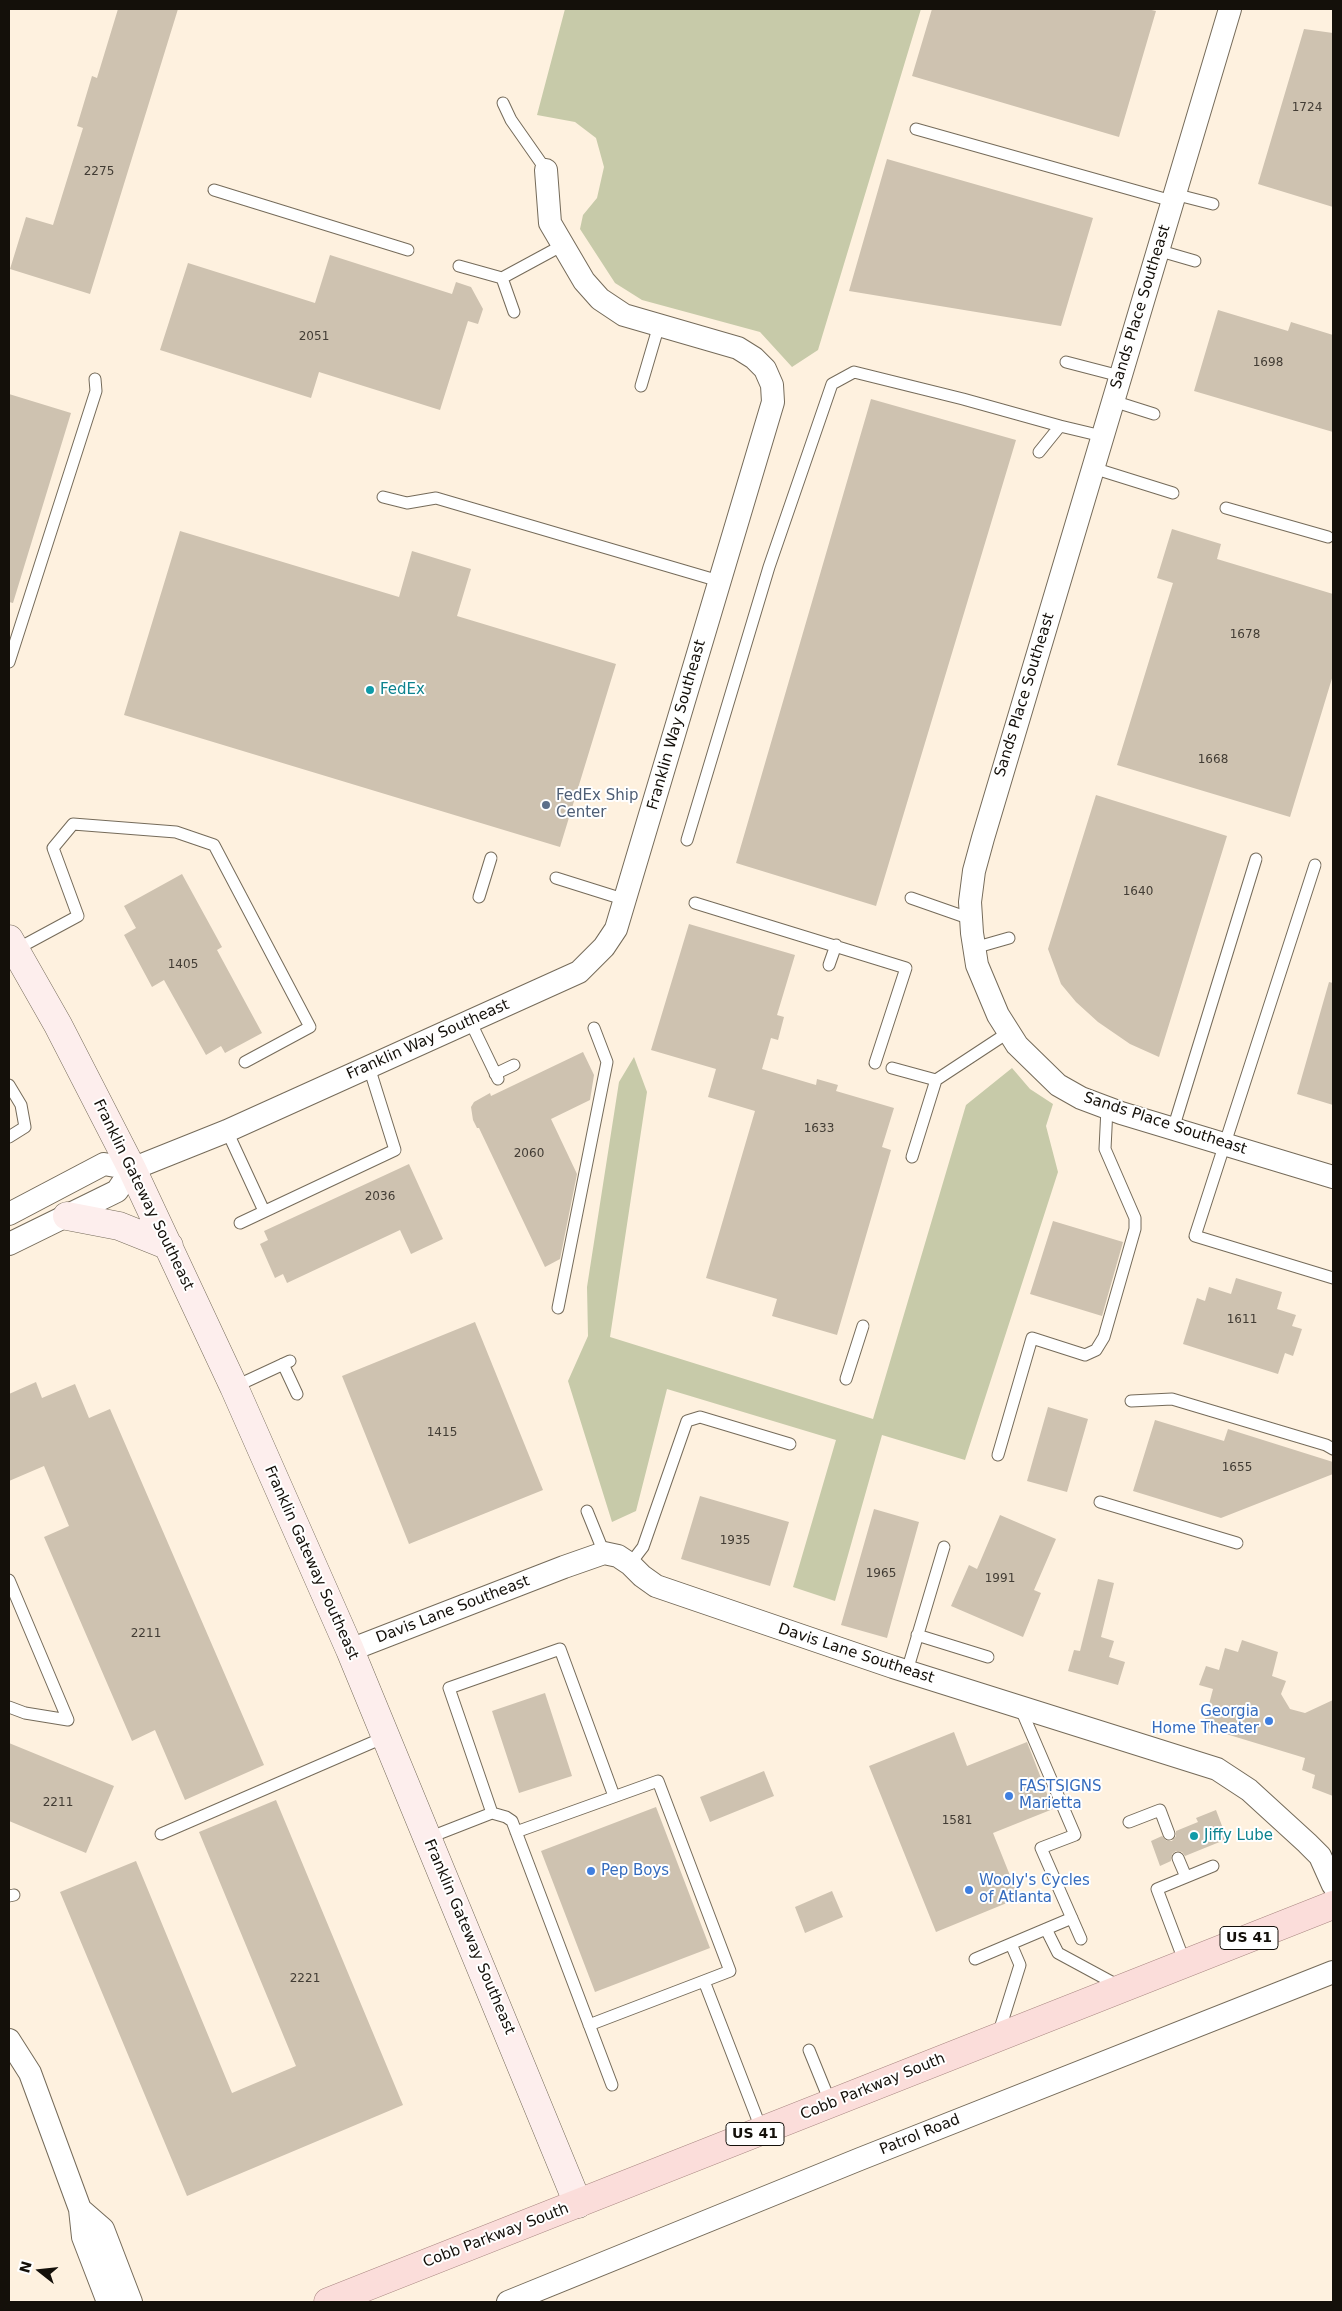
<!DOCTYPE html>
<style>
body{margin:0}
#map{position:relative;width:1342px;height:2311px;overflow:hidden;background:#fef1df;font-family:"DejaVu Sans",sans-serif}
canvas{display:block}
.frame{position:absolute;inset:0;border:10px solid #14100a;pointer-events:none}
.north{position:absolute;left:15px;top:2246px;width:50px;height:50px;-webkit-text-stroke:4px #fff;paint-order:stroke;rotate:286deg;font-size:14px;font-weight:700;line-height:20px;text-align:center;color:#14100a}
.north::after{content:'';display:block;margin:auto;width:18px;height:22px;background:#14100a;clip-path:polygon(50% 0,100% 100%,50% 72%,0 100%)}
</style>
<div id="map">
<canvas width="1342" height="2311"></canvas>
<div class="frame"></div>
<div class="north">N</div>
</div>
<script>
const ctx = document.querySelector('canvas').getContext('2d');
ctx.lineJoin = 'round';
function fill(path, color) { ctx.fillStyle = color; ctx.fill(path, 'evenodd'); }
const toPath = rows => new Path2D(rows.map(r => 'M' + r).join(''));
function stroke(path, color, width, dash) { ctx.strokeStyle = color; ctx.lineWidth = width; ctx.lineCap = dash ? 'butt' : 'round'; ctx.setLineDash(dash || []); ctx.stroke(path); }
function label(font, color, halo, rows, align = 'center') {
  ctx.font = font + ' "DejaVu Sans",sans-serif'; ctx.lineWidth = 4; ctx.setLineDash([]); ctx.textBaseline = 'middle'; ctx.strokeStyle = halo; ctx.fillStyle = color; for (const [text, x, y, turn = 0] of rows) {
    ctx.save(); ctx.translate(x, y); ctx.rotate((+turn || 0) * Math.PI / 180); ctx.textAlign = isNaN(turn) ? turn : align; if (halo) ctx.strokeText(text, 0, 0); ctx.fillText(text, 0, 0); ctx.restore();
  }
}
const green = toPath([
 [565,9,921,9,818,350,792,367,760,332,642,300,615,283,580,229,583,215,597,198,604,167,596,138,575,122,537,115],
 [634,1057,647,1092,610,1337,873,1419,966,1105,1012,1068,1030,1089,1053,1104,1046,1126,1058,1172,965,1460,882,1435,835,1601,793,1587,836,1440,667,1389,636,1511,612,1522,568,1381,588,1336,587,1287,619,1082]
]);
const building = toPath([
 [118,9,178,9,90,294,10,269,26,217,53,225,83,128,77,126,92,76,97,78],
 [932,9,1147,9,1156,11,1119,137,912,76],
 [1304,29,1333,33,1333,207,1258,184],
 [887,159,1093,218,1061,326,849,291],
 [330,255,452,294,456,282,471,287,483,309,478,324,468,321,440,410,319,372,311,398,160,350,188,263,315,303],
 [1218,310,1288,331,1291,322,1333,335,1333,432,1194,391],
 [9,394,71,413,13,603,9,602],
 [871,399,1016,440,876,906,736,863],
 [1172,529,1221,544,1217,559,1333,594,1333,675,1290,817,1117,765,1173,583,1157,578],
 [180,531,399,597,412,551,471,569,457,616,616,664,560,847,124,715],
 [1096,795,1227,836,1159,1057,1130,1044,1098,1022,1076,1002,1061,984,1048,949],
 [182,874,222,947,217,950,262,1033,225,1053,221,1046,206,1055,164,980,152,987,124,935,136,928,124,906],
 [689,924,795,955,777,1015,784,1017,778,1040,771,1038,762,1069,816,1085,817,1079,838,1085,836,1091,894,1108,882,1147,891,1150,837,1335,772,1316,777,1299,706,1278,755,1111,708,1097,716,1069,651,1050],
 [1329,982,1333,983,1333,1105,1297,1094],
 [583,1052,594,1075,590,1100,551,1119,577,1174,560,1259,545,1267,479,1128,477,1128,473,1120,471,1107,474,1102,490,1093,491,1096],
 [409,1164,443,1239,411,1254,400,1230,287,1283,283,1274,275,1278,260,1244,268,1240,264,1231],
 [1053,1221,1123,1242,1102,1316,1030,1294],
 [1236,1278,1282,1292,1277,1309,1296,1315,1292,1326,1302,1329,1293,1356,1285,1353,1278,1374,1183,1344,1197,1298,1205,1301,1209,1287,1231,1294],
 [475,1322,543,1490,409,1544,342,1376],
 [36,1382,42,1398,75,1384,89,1418,110,1409,264,1765,185,1800,155,1730,132,1741,44,1537,69,1526,44,1466,9,1481,9,1394],
 [1048,1407,1088,1419,1067,1492,1027,1481],
 [1155,1420,1224,1441,1228,1429,1333,1462,1333,1474,1221,1518,1133,1491],
 [700,1496,789,1522,770,1586,681,1559],
 [874,1509,919,1522,887,1638,841,1625],
 [1000,1515,1056,1539,1034,1590,1041,1593,1023,1637,951,1606,969,1565,977,1569],
 [1098,1579,1114,1583,1101,1637,1114,1641,1109,1657,1125,1662,1118,1685,1068,1671,1074,1650,1080,1651],
 [1242,1640,1278,1652,1272,1676,1286,1681,1281,1694,1290,1709,1305,1713,1333,1700,1333,1796,1312,1788,1315,1775,1302,1770,1305,1758,1203,1727,1213,1689,1199,1685,1206,1666,1219,1670,1225,1648,1238,1652],
 [545,1693,572,1776,519,1793,492,1711],
 [954,1732,967,1766,1027,1742,1053,1809,993,1833,1019,1898,936,1932,869,1766],
 [9,1743,114,1786,86,1853,9,1821],
 [764,1771,774,1796,710,1822,700,1797],
 [276,1800,403,2105,187,2196,60,1892,136,1861,232,2093,296,2066,199,1832],
 [656,1807,710,1948,595,1992,541,1851],
 [1216,1810,1227,1839,1185,1856,1182,1852,1176,1851,1172,1854,1171,1861,1160,1866,1151,1841,1162,1836,1167,1841,1172,1841,1176,1836,1176,1831,1198,1822,1196,1818],
 [832,1891,843,1917,805,1933,795,1907]
]);
const lane = toPath([
 [503,103,511,120,546,170],
 [916,129,1172,201],
 [214,190,408,250],
 [1174,194,1213,204],
 [1157,250,1195,261],
 [459,266,502,278,563,245],
 [502,278,514,312],
 [1066,362,1120,376],
 [641,386,659,325],
 [1113,401,1154,414],
 [1039,452,1060,426,1102,436],
 [1093,468,1173,493],
 [383,497,407,503,436,498,719,581],
 [1226,508,1328,537],
 [9,662,96,391,95,379],
 [687,840,769,567,832,384,854,372,963,399,1060,426],
 [1315,865,1195,1236,1333,1278],
 [556,878,626,900],
 [479,897,491,858],
 [911,898,971,919],
 [695,903,906,968,875,1063],
 [974,948,1009,938],
 [15,950,78,916,53,848,73,824,176,832,214,845,310,1027,245,1062],
 [829,965,836,945],
 [470,1021,498,1079],
 [892,1068,936,1080,1009,1032],
 [495,1074,514,1065],
 [9,1085,21,1105,25,1127,9,1137],
 [1173,1129,1256,859],
 [227,1131,264,1211],
 [912,1157,936,1080],
 [240,1223,395,1150,369,1067],
 [558,1308,607,1062,594,1028],
 [283,1364,297,1394],
 [846,1379,863,1326],
 [234,1387,290,1361],
 [1131,1401,1172,1399,1326,1445,1333,1449],
 [998,1455,1032,1338,1085,1355,1096,1350,1104,1337,1135,1229,1135,1218,1105,1149,1107,1108],
 [1100,1502,1237,1543],
 [587,1511,604,1553],
 [630,1564,643,1547,687,1421,700,1417,790,1444],
 [9,1580,68,1720,25,1713,9,1707],
 [917,1635,988,1657],
 [907,1671,944,1547],
 [1020,1707,1075,1835,1041,1848,1081,1939],
 [492,1813,449,1688,560,1649,614,1796],
 [1129,1822,1160,1810,1169,1834],
 [516,1832,658,1781,730,1971,704,1981],
 [161,1834,385,1737],
 [428,1838,492,1813,506,1817,512,1821,612,2085],
 [1178,1858,1186,1877],
 [9,1896,14,1895],
 [1046,1929,1058,1953,1119,1986],
 [975,1959,1072,1918],
 [1185,1963,1157,1889,1213,1866],
 [589,2025,704,1981,762,2131],
 [998,2035,1020,1965,1011,1944],
 [809,2050,831,2104]
]);
const street = toPath([
 [1230,9,983,838,974,871,970,902,972,933,977,965,998,1015,1017,1045,1058,1085,1081,1098,1121,1113,1333,1177],
 [132,1169,227,1131,579,972,604,947,616,929,773,402,772,385,765,369,754,358,738,348,624,315,600,299,584,281,550,223,546,170],
 [9,1214,104,1164,132,1169],
 [9,1244,117,1191,132,1169],
 [350,1650,564,1567,604,1553,618,1556,630,1564,642,1576,656,1586,893,1667,1217,1769,1249,1790,1307,1843,1320,1856,1333,1885],
 [9,2040,30,2073,80,2209,83,2237,108,2302],
 [80,2209,103,2229,131,2302],
 [508,2302,860,2159,1333,1972]
]);
const secondary = toPath([
 [9,939,58,1025,132,1169,234,1387,350,1650,578,2204],
 [67,1216,119,1226,169,1246]
]);
const primary = toPath([
 [328,2302,1333,1905]
]);
const markers = [
 [370,690,5,"#0f9aa8"],
 [546,805,5,"#5c6f8a"],
 [1269,1721,5,"#3f7fe0"],
 [1009,1796,5,"#3f7fe0"],
 [1194,1836,5,"#0f9aa8"],
 [591,1871,5,"#3f7fe0"],
 [969,1890,5,"#3f7fe0"]
];
const numberNames = [
 ["1724",1307,108],
 ["2275",99,172],
 ["2051",314,337],
 ["1698",1268,363],
 ["1678",1245,635],
 ["1668",1213,760],
 ["1640",1138,892],
 ["1405",183,965],
 ["1633",819,1129],
 ["2060",529,1154],
 ["2036",380,1197],
 ["1611",1242,1320],
 ["1415",442,1433],
 ["1655",1237,1468],
 ["1935",735,1541],
 ["1965",881,1574],
 ["1991",1000,1579],
 ["2211",146,1634],
 ["2211",58,1803],
 ["1581",957,1821],
 ["2221",305,1979]
];
const shields = [
 [1249,1938,58],
 [755,2134,58]
];
const shieldNames = [
 ["US 41",1249,1938],
 ["US 41",755,2134]
];
const streetNames = [
 ["Sands Place Southeast",1141,307,-73],
 ["Sands Place Southeast",1025,695,-73],
 ["Franklin Way Southeast",677,725,-74],
 ["Franklin Way Southeast",428,1040,-24],
 ["Sands Place Southeast",1165,1124,18],
 ["Franklin Gateway Southeast",143,1195,64],
 ["Franklin Gateway Southeast",311,1563,66],
 ["Davis Lane Southeast",453,1610,-21],
 ["Davis Lane Southeast",856,1654,18],
 ["Franklin Gateway Southeast",469,1937,67],
 ["Cobb Parkway South",873,2087,-22],
 ["Patrol Road",920,2135,-22],
 ["Cobb Parkway South",496,2236,-21]
];
const cultureNames = [
 ["FedEx",380,690],
 ["Jiffy Lube",1204,1836]
];
const serviceNames = [
 ["FedEx Ship",556,796],
 ["Center",556,813]
];
const shopNames = [
 ["Georgia",1259,1712,"right"],
 ["Home Theater",1259,1729,"right"],
 ["FASTSIGNS",1019,1787],
 ["Marietta",1019,1804],
 ["Pep Boys",601,1871],
 ["Wooly's Cycles",979,1881],
 ["of Atlanta",979,1898]
];
fill(green, '#c7caa9');
fill(building, '#cec2b0');
stroke(lane, '#756b5a', 13);
stroke(street, '#756b5a', 24);
stroke(secondary, '#756b5a', 29);
stroke(primary, '#a98782', 29);
stroke(lane, '#fff', 11);
stroke(street, '#fff', 22);
stroke(secondary, '#fdeeed', 28);
stroke(primary, '#fbddda', 28);
for (const [x, y, r, color] of markers) { const dot = new Path2D(); dot.arc(x, y, r, 0, 2 * Math.PI); ctx.fillStyle = color; ctx.fill(dot); stroke(dot, '#fff', 2); }
label('12px', '#423c34', null, numberNames);
for (const [x, y, w] of shields) { const box = new Path2D(); box.roundRect(x - w / 2, y - 11.5, w, 23, 4); ctx.fillStyle = '#fff'; ctx.fill(box); stroke(box, '#14100a', 1); }
label('bold 14px', '#14100a', null, shieldNames);
label('15px', '#14100a', '#fff', streetNames);
label('15px', '#0d838f', '#fff', cultureNames, 'left');
label('15px', '#4e5e75', '#fff', serviceNames, 'left');
label('15px', '#366cbe', '#fff', shopNames, 'left');
</script>
